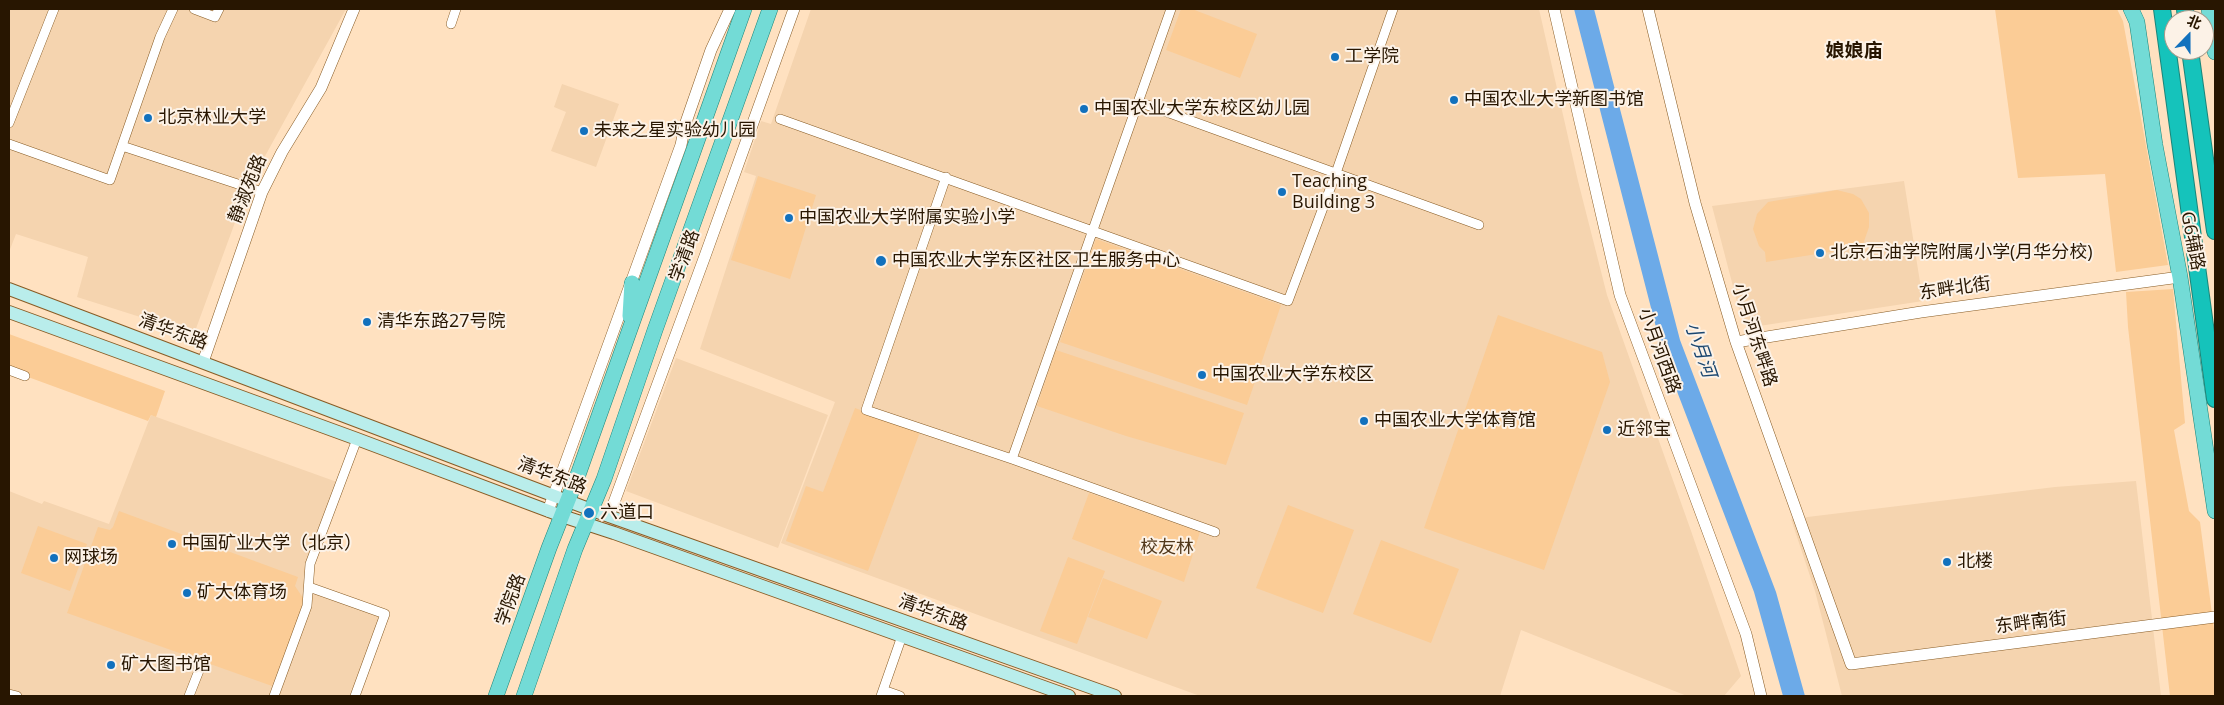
<!DOCTYPE html>
<meta charset="utf-8">
<style>
body{margin:0}
#map{position:relative;width:2224px;height:705px;overflow:hidden;background:#ffe1c0;font-family:"Open Sans","Noto Sans SC",sans-serif}
canvas{display:block}
.frame{position:absolute;inset:0;border:10px solid #281601;pointer-events:none}
.north{position:absolute;left:2164px;top:10px;width:50px;height:50px;box-sizing:border-box;background:#fcf2e7;border:1px solid #a79a8b;border-radius:50%;rotate:22deg;font-size:14px;font-weight:700;line-height:20px;text-align:center;color:#281601}
.north::after{content:'';display:block;margin:auto;width:18px;height:22px;background:#1271bd;clip-path:polygon(50% 0,100% 100%,50% 72%,0 100%)}
</style>
<div id="map">
<canvas width="2224" height="705"></canvas>
<div class="frame"></div>
<div class="north">北</div>
</div>
<script>
const ctx = document.querySelector('canvas').getContext('2d');
ctx.lineJoin = 'round';
function fill(path, color) { ctx.fillStyle = color; ctx.fill(path, 'evenodd'); }
const toPath = rows => new Path2D(rows.map(r => 'M' + r).join(''));
function stroke(path, color, width, dash) { ctx.strokeStyle = color; ctx.lineWidth = width; ctx.lineCap = dash ? 'butt' : 'round'; ctx.setLineDash(dash || []); ctx.stroke(path); }
function label(font, color, halo, rows, align = 'center') {
  ctx.font = font + ' "Open Sans","Noto Sans SC",sans-serif'; ctx.lineWidth = 4; ctx.setLineDash([]); ctx.textBaseline = 'middle'; ctx.strokeStyle = halo; ctx.fillStyle = color; for (const [text, x, y, turn = 0] of rows) {
    ctx.save(); ctx.translate(x, y); ctx.rotate((+turn || 0) * Math.PI / 180); ctx.textAlign = isNaN(turn) ? turn : align; if (halo) ctx.strokeText(text, 0, 0); ctx.fillText(text, 0, 0); ctx.restore();
  }
}
const built = toPath([
 [9,9,346,9,248,187,194,334,77,297,88,257,16,234,9,252],
 [811,9,1539,9,1578,181,1607,295,1690,528,1741,676,1724,696,1687,696,1521,630,1500,696,1200,696,781,543,835,402,700,349,756,176,744,172,761,121,771,124],
 [562,84,619,104,596,167,551,151,566,112,554,107],
 [1904,181,1923,301,1759,326,1741,317,1712,206],
 [676,358,828,415,778,548,626,491],
 [151,415,337,482,310,564,309,587,385,614,355,696,9,696,9,491,42,504,44,501,109,524],
 [2136,481,2161,696,1842,696,1815,591,1791,519,2055,487]
]);
const green = toPath([
 [1181,9,1192,9,1257,34,1240,78,1166,50],
 [1995,9,2117,9,2123,21,2168,265,2116,272,2105,174,2018,178],
 [758,176,816,195,790,279,731,260],
 [1837,190,1853,194,1861,199,1869,213,1869,227,1862,247,1766,262,1765,252,1759,246,1753,229,1757,214,1768,202],
 [1096,239,1281,305,1247,405,1060,342],
 [2173,289,2185,423,2174,430,2189,511,2200,522,2215,637,2215,696,2170,696,2128,327,2126,292],
 [1498,315,1602,352,1610,382,1544,570,1424,528],
 [9,334,165,391,156,417,151,415,148,421,9,370],
 [1056,350,1244,413,1226,465,1126,436,1037,406],
 [855,408,920,432,868,571,786,541,806,486,823,492],
 [1089,493,1200,532,1184,582,1072,539],
 [1288,505,1354,530,1323,613,1256,588],
 [119,511,298,577,295,586,305,601,272,686,67,613,98,527,110,530,113,527],
 [38,526,87,544,70,591,21,573],
 [1381,540,1459,569,1431,643,1353,614],
 [1068,557,1105,571,1077,644,1040,631],
 [1103,578,1162,601,1147,639,1088,617]
]);
const water = toPath([
 [1574,9,1594,9,1680,340,1776,592,1805,696,1783,696,1754,592,1678,394,1658,335]
]);
const minor = toPath([
 [194,9,215,17,219,9],
 [451,24,456,9],
 [1139,102,1479,225],
 [780,119,1288,301,1336,173,1393,9],
 [9,123,54,9],
 [9,144,110,180,160,37,173,9],
 [122,146,262,192],
 [946,177,866,410,1012,459,1215,532],
 [9,370,25,376],
 [1012,459,1171,9],
 [309,587,385,614,355,696],
 [883,690,900,696],
 [9,694,17,696],
 [189,696,200,668],
 [274,696,307,606,310,564,357,439],
 [881,696,902,636]
]);
const tertiary = toPath([
 [1554,9,1620,295,1746,634,1761,696],
 [1648,9,1695,203,1736,342,1851,664,2215,617],
 [1736,342,1921,312,2180,277],
 [203,362,262,192,282,152,321,88,354,9],
 [548,511,681,145,685,125,711,50,730,9],
 [609,516,705,256,794,9]
]);
const secondary = toPath([
 [9,289,589,509,1115,696],
 [9,312,357,439,562,516,614,533,1069,696]
]);
const primary = toPath([
 [2131,9,2137,22,2155,145,2180,277,2215,511],
 [2209,9,2215,52],
 [630,316,632,283],
 [496,696,549,548,579,472,744,9],
 [524,696,575,549,604,479,655,330,770,9]
]);
const motorway = toPath([
 [2162,9,2215,399],
 [2185,9,2186,20],
 [2190,50,2215,231]
]);
const markers = [
 [1335,57,5,"#1271bd"],
 [1454,100,5,"#1271bd"],
 [1084,109,5,"#1271bd"],
 [148,118,5,"#1271bd"],
 [584,131,5,"#1271bd"],
 [1282,192,5,"#1271bd"],
 [789,218,5,"#1271bd"],
 [1820,253,5,"#1271bd"],
 [881,261,6,"#1271bd"],
 [367,322,5,"#1271bd"],
 [1202,375,5,"#1271bd"],
 [1364,421,5,"#1271bd"],
 [1607,430,5,"#1271bd"],
 [589,513,6,"#1271bd"],
 [172,544,5,"#1271bd"],
 [54,558,5,"#1271bd"],
 [1947,562,5,"#1271bd"],
 [187,593,5,"#1271bd"],
 [111,665,5,"#1271bd"]
];
const poiNames = [
 ["工学院",1345,57],
 ["中国农业大学新图书馆",1464,100],
 ["中国农业大学东校区幼儿园",1094,109],
 ["北京林业大学",158,118],
 ["未来之星实验幼儿园",594,131],
 ["Teaching",1292,182],
 ["Building 3",1292,203],
 ["中国农业大学附属实验小学",799,218],
 ["北京石油学院附属小学(月华分校)",1830,253],
 ["中国农业大学东区社区卫生服务中心",892,261],
 ["清华东路27号院",377,322],
 ["中国农业大学东校区",1212,375],
 ["中国农业大学体育馆",1374,421],
 ["近邻宝",1617,430],
 ["六道口",600,513],
 ["中国矿业大学（北京）",182,544],
 ["网球场",64,558],
 ["北楼",1957,562],
 ["矿大体育场",197,593],
 ["矿大图书馆",121,665]
];
const streetNames = [
 ["静淑苑路",248,189,-68],
 ["G6辅路",2192,241,79],
 ["学清路",685,256,-70],
 ["东畔北街",1955,289,-8],
 ["清华东路",173,332,20],
 ["小月河东畔路",1754,335,72],
 ["小月河西路",1659,351,70],
 ["清华东路",552,476,21],
 ["学院路",511,600,-70],
 ["清华东路",933,613,20],
 ["东畔南街",2031,623,-7]
];
const parkNames = [
 ["校友林",1167,548]
];
const neighbourhoodNames = [
 ["娘娘庙",1854,52]
];
const waterNames = [
 ["小月河",1700,350,71]
];
fill(built, '#f5d4af');
fill(green, '#fbcc96');
fill(water, '#6caae8');
stroke(minor, '#885c25', 10);
stroke(tertiary, '#885c25', 12);
stroke(secondary, '#885c25', 14);
stroke(primary, '#1c867a', 16);
stroke(motorway, '#1c867a', 18);
stroke(minor, '#fff', 9);
stroke(tertiary, '#fff', 11);
stroke(secondary, '#b9edeb', 12);
stroke(primary, '#73dbd6', 15);
stroke(motorway, '#15c3bb', 16);
for (const [x, y, r, color] of markers) { const dot = new Path2D(); dot.arc(x, y, r, 0, 2 * Math.PI); ctx.fillStyle = color; ctx.fill(dot); stroke(dot, '#fcf2e7', 2); }
label('18px', '#281601', '#fcf2e7', poiNames, 'left');
label('18px', '#281601', '#fcf2e7', streetNames);
label('18px', '#51381b', '#fcf2e7', parkNames);
label('bold 19px', '#281601', '#fcf2e7', neighbourhoodNames);
label('italic 19px', '#1b4770', '#fcf2e7', waterNames);
</script>
